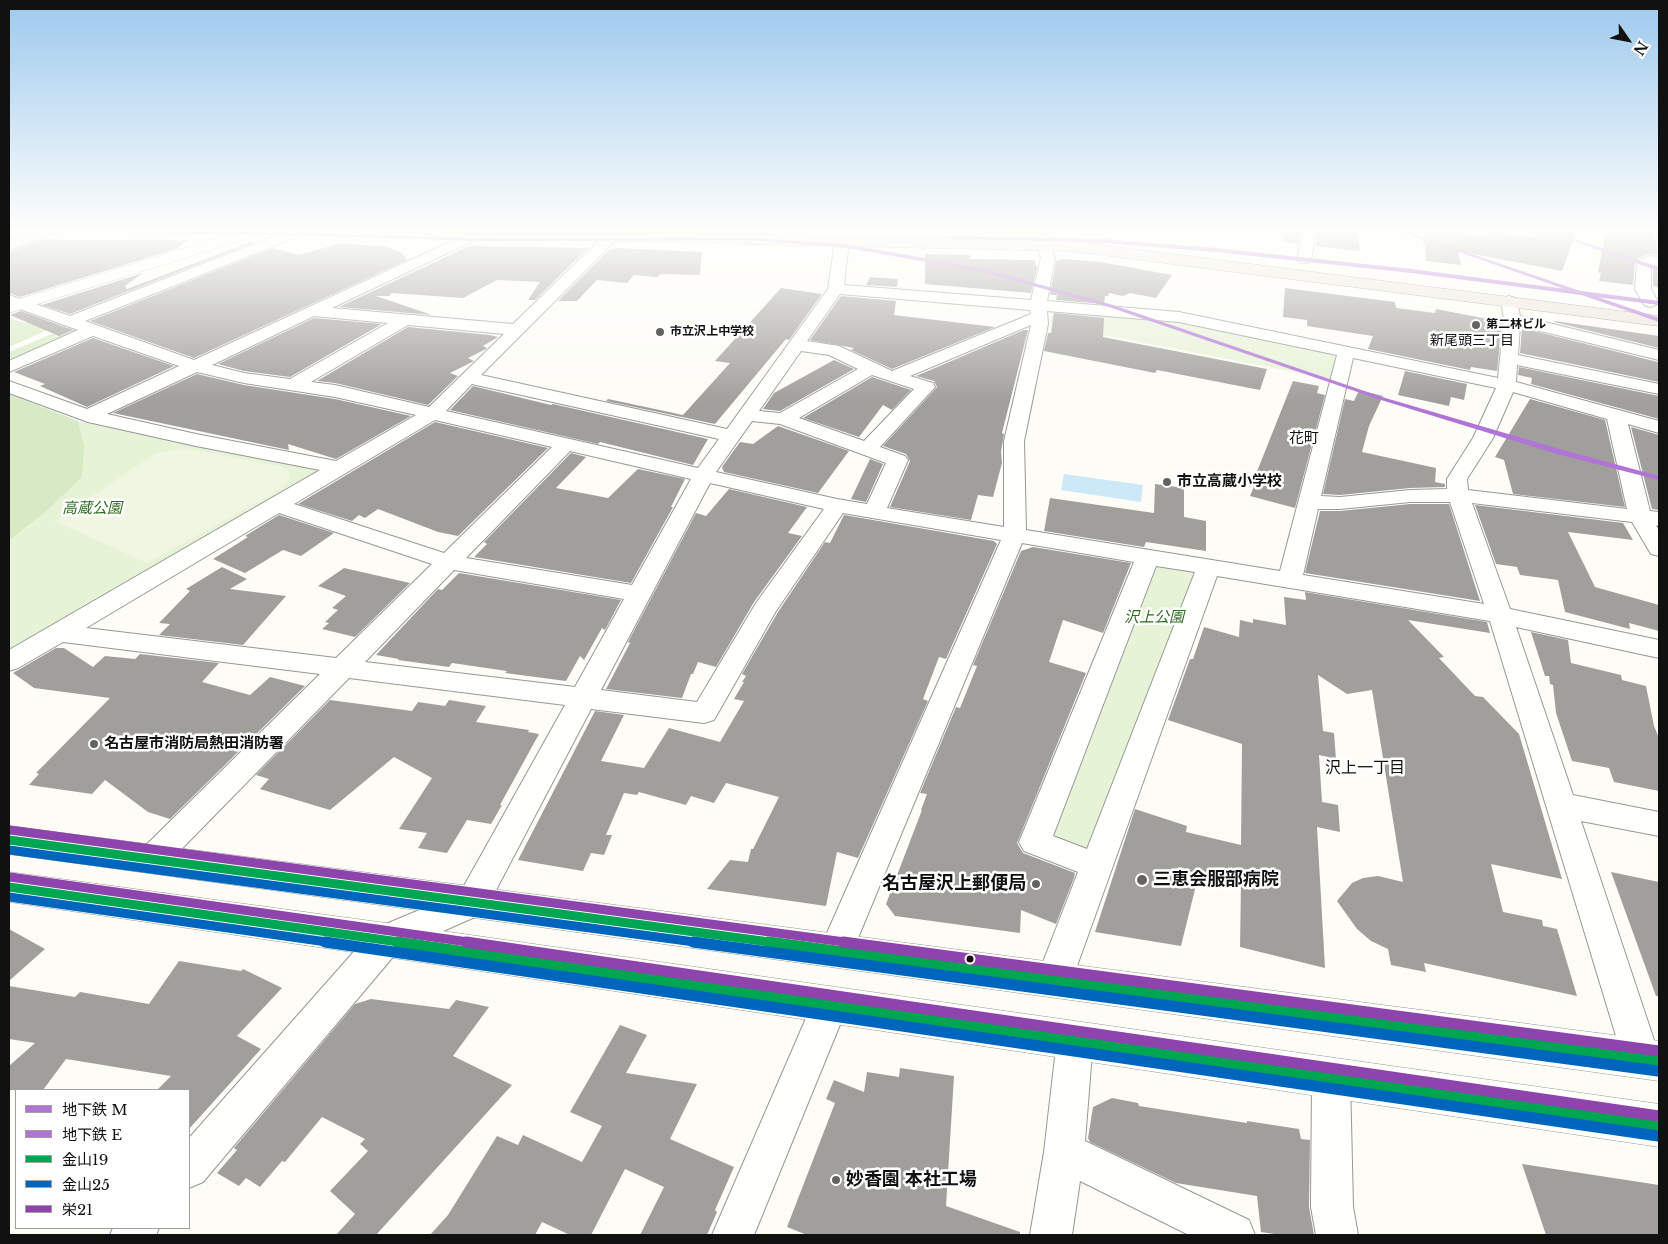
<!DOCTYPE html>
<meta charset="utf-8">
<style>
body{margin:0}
#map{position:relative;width:1668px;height:1244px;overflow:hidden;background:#fdfcf7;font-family:"Libre Baskerville","Noto Sans JP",serif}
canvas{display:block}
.frame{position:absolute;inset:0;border:10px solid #111;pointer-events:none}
.legend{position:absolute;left:15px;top:1089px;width:175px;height:140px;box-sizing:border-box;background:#fff;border:1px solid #a0a0a0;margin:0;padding:6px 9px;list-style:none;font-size:15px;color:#111}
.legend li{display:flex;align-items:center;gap:10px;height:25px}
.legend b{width:25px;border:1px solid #a0a0a0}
.north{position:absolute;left:1603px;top:15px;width:50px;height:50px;-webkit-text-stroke:4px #fff;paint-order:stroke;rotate:123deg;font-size:14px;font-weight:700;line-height:20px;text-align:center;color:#111}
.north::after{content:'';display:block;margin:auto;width:18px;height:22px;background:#111;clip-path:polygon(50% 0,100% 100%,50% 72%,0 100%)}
</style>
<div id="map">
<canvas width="1668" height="1244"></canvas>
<div class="frame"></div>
<ul class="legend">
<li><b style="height:6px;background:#b074d6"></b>地下鉄 M</li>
<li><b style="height:6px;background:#b074d6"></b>地下鉄 E</li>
<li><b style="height:6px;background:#00a651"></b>金山19</li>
<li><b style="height:6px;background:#0065bd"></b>金山25</li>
<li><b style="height:6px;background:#8e44ad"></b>栄21</li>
</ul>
<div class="north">N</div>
</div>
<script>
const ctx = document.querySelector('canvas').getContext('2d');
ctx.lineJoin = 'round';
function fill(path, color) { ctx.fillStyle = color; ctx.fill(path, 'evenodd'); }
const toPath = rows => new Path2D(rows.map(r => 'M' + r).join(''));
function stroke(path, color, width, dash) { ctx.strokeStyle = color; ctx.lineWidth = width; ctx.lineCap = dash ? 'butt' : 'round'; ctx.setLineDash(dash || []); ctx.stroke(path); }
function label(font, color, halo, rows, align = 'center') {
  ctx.font = font + ' "Libre Baskerville","Noto Sans JP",serif'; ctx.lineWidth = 5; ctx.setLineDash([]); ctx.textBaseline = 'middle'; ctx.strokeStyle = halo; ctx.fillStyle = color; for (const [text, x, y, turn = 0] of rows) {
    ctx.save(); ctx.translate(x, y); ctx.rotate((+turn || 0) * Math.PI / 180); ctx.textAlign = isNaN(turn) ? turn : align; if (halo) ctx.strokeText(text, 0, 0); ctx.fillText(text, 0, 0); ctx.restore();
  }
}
const green = toPath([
 [1056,312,1178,322,1331,354,1336,357,1331,379,1051,325,1051,314],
 [9,394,78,421,316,470,314,475,9,652],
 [1160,564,1188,569,1194,574,1088,846,1076,849,1057,843,1050,831,1152,566]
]);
const forest = toPath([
 [9,318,25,323,38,318,59,325,9,347],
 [68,327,77,330,75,333,9,362,9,352],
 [9,394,78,421,84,447,82,477,43,514,9,540]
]);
const pitch = toPath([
 [184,448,283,467,289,471,289,479,280,490,147,563,55,521,156,453]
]);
const water = toPath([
 [1064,474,1143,485,1141,502,1061,490]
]);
const building = toPath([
 [1284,229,1301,229,1298,244,1283,242],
 [1319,229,1358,229,1360,251,1316,246],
 [1425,229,1486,236,1484,231,1535,237,1536,234,1540,234,1541,229,1577,229,1562,271,1458,251,1461,265,1426,261,1425,245,1423,244],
 [1606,229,1654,234,1659,255,1649,254,1637,259,1635,263,1633,285,1599,281,1601,273,1598,272],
 [43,239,68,240,188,240,176,249,20,297,9,293,9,252],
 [251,242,252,243,70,314,42,305,143,273,125,286,127,289],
 [341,243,388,247,401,252,407,260,194,358,90,321,273,248,299,255],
 [469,246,588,248,535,300,528,300,540,282,497,280,463,298,391,293,390,296,376,296,432,315,339,307],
 [617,248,702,252,700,275,661,274,658,277,634,275,627,283,597,280,577,301,558,301,610,249],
 [925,254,970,255,970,259,1035,260,1037,268,1031,293,925,284],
 [1063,259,1101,262,1172,275,1156,298,1130,293,1123,296,1109,293,1108,296,1105,296,1104,304,1056,300,1057,295,1050,295,1056,261],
 [1653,267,1659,267,1659,288,1653,286],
 [870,277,898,279,897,287,866,285],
 [781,288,822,294,789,340,786,339,715,424,606,401,608,399,683,415,730,363,715,361],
 [1285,288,1395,302,1396,308,1435,313,1436,309,1498,321,1502,323,1497,371,1471,367,1470,370,1368,349,1373,336,1307,326,1307,320,1283,317],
 [841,296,896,301,894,315,995,327,892,369,851,350,854,348,810,340],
 [21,311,73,330,59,336,10,315],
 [1054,313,1104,318,1103,337,1267,369,1260,390,1157,370,1155,373,1044,351,1048,333,1051,333],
 [314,318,382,324,290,377,244,371,218,364],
 [1555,321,1659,336,1659,348,1554,322],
 [408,327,490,335,498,337,483,346,487,348,486,349,468,358,474,361,450,373,458,376,428,405,335,383,317,381],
 [1522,328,1658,362,1659,382,1520,353],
 [1024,330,1028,330,1002,433,1004,434,1001,452,1002,463,993,497,978,495,971,520,890,507,910,461,906,454,883,446,937,387,934,381,916,376],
 [93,338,174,366,87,407,40,386,45,384,14,372],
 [834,360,854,369,780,411,763,409,774,393],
 [1519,367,1659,396,1659,419,1531,384,1532,378,1518,375],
 [1405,371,1467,384,1464,400,1451,397,1449,406,1398,395],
 [197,374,244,385,335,399,411,416,336,459,288,444,289,450,113,413],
 [872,377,911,390,892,410,883,405,859,437,803,418],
 [1293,381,1319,386,1317,393,1325,395,1295,508,1250,496,1257,479,1254,479],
 [473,386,551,405,553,404,708,439,693,465,600,442,598,444,450,410],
 [1359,390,1383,396,1369,426,1362,452,1436,468,1435,482,1445,484,1445,487,1410,488,1340,495,1323,494,1345,399,1354,401],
 [1530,399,1605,420,1625,507,1513,494,1504,460,1495,457],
 [435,422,548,448,458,536,438,532,378,509,365,518,359,515,352,521,298,504],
 [778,426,849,451,818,493,724,472,722,467,740,442,753,444],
 [1631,427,1659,435,1659,510,1652,509],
 [571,453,586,457,556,488,608,498,638,469,685,479,671,507,673,507,631,583,474,557,487,544,484,542],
 [870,459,883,464,866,502,851,499],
 [1155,484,1184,488,1184,517,1206,521,1206,551,1146,542,1144,547,1044,531,1050,498,1154,513],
 [729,489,807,507,788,533,802,536,754,602,716,667,698,662,693,674,691,674,682,698,606,689,630,643,628,642,696,513,706,516],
 [1410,504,1449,504,1480,601,1305,573,1320,511,1340,511],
 [1475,505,1623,523,1633,540,1568,532,1595,587,1659,605,1659,631,1629,623,1630,629,1565,612,1558,580,1520,575,1517,567,1496,564],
 [279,515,334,533,301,556,283,550,245,573,213,559,248,537,245,536],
 [844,515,994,541,997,544,946,659,939,657,923,699,928,701,858,858,837,852,826,906,707,889,730,860,748,862,751,849,753,849,779,797,726,783,714,803,691,796,686,805,639,792,637,795,624,793,606,835,612,835,604,855,591,853,583,871,518,860,595,711,624,715,601,761,644,768,669,728,720,742,744,701,734,699,744,682,742,682,746,676,742,674,778,612,825,542,830,543],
 [1033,547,1131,563,1103,633,1063,620,1049,662,1086,673,1017,843,1023,853,1075,873,1074,878,1056,924,1021,910,1020,933,895,916,886,904,922,810,921,810,927,794,920,793,956,707,960,708,977,666,973,665,1021,551],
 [222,567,247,579,230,589,286,596,243,645,159,635,170,624,159,623,190,591,186,589],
 [344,568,410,583,355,637,322,629,329,623,325,622,338,610,332,608,346,596,318,586],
 [459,573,621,600,605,630,602,628,584,660,580,656,566,681,505,673,507,671,452,663,449,667,398,660,399,659,376,655,438,589,442,590],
 [1305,592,1487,622,1490,633,1408,620,1444,657,1439,658,1475,696,1483,697,1519,734,1562,879,1491,864,1503,912,1542,920,1543,926,1557,929,1577,996,1424,963,1426,972,1391,965,1388,949,1371,941,1357,929,1337,901,1352,883,1363,878,1378,876,1403,882,1372,690,1347,694,1318,675,1323,731,1334,733,1336,759,1319,755,1322,802,1338,805,1340,832,1317,827,1325,968,1240,947,1241,883,1199,873,1181,946,1095,932,1135,809,1187,826,1186,832,1241,845,1242,744,1168,720,1190,659,1193,659,1204,627,1239,637,1240,620,1253,623,1253,619,1286,625,1284,597,1306,600],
 [1531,632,1568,640,1571,663,1621,675,1622,680,1646,686,1654,726,1659,738,1659,791,1614,782,1609,768,1572,761,1556,713,1553,685,1550,684,1549,676,1545,676],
 [56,648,64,648,93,667,105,656,135,659,140,654,219,663,202,682,250,695,270,677,305,686,170,819,148,812,105,780,92,794,29,785,39,774,36,773,110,698,34,688,13,673],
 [330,700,412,711,418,702,445,706,449,700,486,706,476,722,529,730,528,732,539,734,500,805,502,805,491,824,467,820,447,853,418,848,427,833,399,829,432,778,394,757,330,810,260,789,269,779,256,775],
 [1611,872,1659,882,1659,996,1656,996],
 [9,929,45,949,9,981],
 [179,961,241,971,243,969,282,988,237,1036,261,1049,189,1129,189,1090,157,1090,171,1076,66,1059,43,1090,9,1090,9,1066,35,1043,9,1039,9,986,75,997,80,992,149,1004],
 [371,999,449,1009,456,1000,489,1007,453,1056,512,1085,376,1235,336,1235,355,1214,330,1191,368,1151,360,1144,365,1139,322,1117,285,1162,282,1161,260,1187,246,1178,239,1186,217,1173,237,1150,234,1148,355,1004],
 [620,1025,647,1035,626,1073,697,1084,670,1139,734,1167,715,1210,717,1212,707,1235,640,1235,664,1187,625,1169,591,1235,570,1235,542,1222,535,1235,430,1235,448,1215,497,1136,518,1145,523,1135,582,1162,602,1126,570,1112],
 [900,1068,954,1076,946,1206,1020,1232,1020,1235,807,1235,787,1227,835,1103,826,1099,834,1080,864,1092,867,1072,899,1077],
 [1112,1098,1138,1103,1139,1106,1247,1123,1247,1121,1299,1129,1301,1139,1310,1140,1309,1207,1314,1235,1281,1235,1261,1232,1257,1196,1176,1183,1090,1142,1088,1138,1093,1107],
 [1522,1164,1659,1185,1659,1235,1546,1235]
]);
const minor = toPath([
 [38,229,57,229,55,232,9,250,9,241,38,229],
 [292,229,311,229,309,232,85,321,194,360,478,229,485,233,483,236,332,308,513,324,607,233,612,232,617,233,619,236,617,239,481,375,727,429,828,289,835,241,837,238,842,237,847,238,849,241,844,285,1031,300,1041,258,1032,230,1045,229,1055,258,1047,301,1179,312,1498,378,1504,319,1501,301,1503,298,1509,296,1515,298,1517,301,1520,316,1659,350,1659,360,1520,326,1518,355,1659,384,1659,394,1517,365,1516,382,1659,421,1659,433,1628,424,1650,511,1659,512,1659,526,1656,525,1659,531,1659,556,1651,554,1632,522,1472,503,1510,609,1659,640,1659,658,1516,627,1573,795,1659,812,1659,836,1581,821,1659,1055,1659,1062,1655,1072,1642,1077,1629,1072,1623,1059,1490,621,1217,576,1072,980,1066,991,1054,996,1042,991,1036,980,1078,872,1024,851,1019,842,1134,562,1022,543,848,962,836,966,824,962,819,951,1001,540,843,513,776,611,714,720,704,723,591,709,484,913,398,951,203,1182,189,1188,189,1138,374,929,460,893,565,705,349,678,163,868,152,872,141,868,136,859,141,850,320,674,63,642,18,668,9,671,9,650,320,470,196,446,88,422,9,393,9,381,87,409,179,366,93,336,9,372,9,361,78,330,9,305,9,295,70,316,292,229],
 [840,294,1030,310,1031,314,892,371,839,346,807,341,840,294],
 [1047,311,1179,322,1337,355,1280,571,1026,530,1024,441,1048,324,1047,311],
 [314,316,388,323,290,379,244,373,212,365,314,316],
 [408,325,504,334,429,407,335,385,311,382,408,325],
 [1031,325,1004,441,1004,527,887,508,908,460,905,456,880,447,935,387,933,383,910,376,1031,325],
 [801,351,829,355,858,369,780,413,759,411,801,351],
 [1353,358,1496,388,1473,438,1447,479,1447,489,1410,490,1340,497,1321,496,1353,358],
 [197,372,244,383,335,397,416,415,336,461,196,434,107,414,197,372],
 [872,375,914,389,864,441,799,418,872,375],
 [472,384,719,439,698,468,446,411,472,384],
 [1513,392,1607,419,1627,509,1468,490,1467,479,1493,438,1513,392],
 [435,420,552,447,444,553,294,504,435,420],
 [752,421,780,424,886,463,867,504,837,499,716,472,752,421],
 [570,451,691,479,632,585,466,558,570,451],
 [710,483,824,509,756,603,697,702,601,690,710,483],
 [1410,502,1450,502,1484,604,1303,575,1318,509,1340,509,1410,502],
 [279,513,432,564,336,658,86,628,279,513],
 [1156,566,1195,572,1087,849,1053,836,1156,566],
 [454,570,624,599,575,687,365,662,454,570],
 [1303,229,1317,229,1311,259,1309,262,1304,263,1299,262,1297,259,1303,229],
 [1650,256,1659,257,1659,265,1651,265,1651,289,1658,302,1656,305,1650,307,1644,305,1635,289,1637,263,1639,260,1650,256],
 [830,988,843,993,848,1005,754,1235,712,1235,817,993,830,988],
 [1075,1022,1088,1027,1093,1040,1085,1141,1249,1220,1255,1235,1189,1235,1080,1181,1072,1235,1030,1235,1044,1152,1057,1040,1062,1027,1075,1022],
 [1331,1059,1344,1065,1350,1078,1353,1207,1358,1235,1316,1235,1311,1207,1312,1078,1318,1065,1331,1059],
 [113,1228,159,1228,156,1235,110,1235,113,1228]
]);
const tertiary = toPath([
 [247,229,271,229,268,232,9,313,9,302,247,229],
 [1032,229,1048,229,1044,233,1039,235,1034,233,1032,229],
 [9,826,1659,1041,1659,1081,9,854,9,826],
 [9,872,386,923,1659,1104,1659,1147,386,957,9,902,9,872]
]);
const trunk = toPath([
 [274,229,493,229,1070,241,1659,316,1659,326,1070,251,282,234,277,232,274,229]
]);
const bus1Far1 = toPath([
 [9,840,777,943],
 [9,887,406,943]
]);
const bus1 = toPath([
 [397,942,1659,1126],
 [768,942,1659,1061]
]);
const bus2Far1 = toPath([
 [9,850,702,943],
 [9,897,334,943]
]);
const bus2 = toPath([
 [325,942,1658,1136],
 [693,942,1658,1071]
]);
const bus3Far1 = toPath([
 [10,830,852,943],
 [10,877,475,943]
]);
const bus3 = toPath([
 [466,942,1659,1116],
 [843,942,1659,1051]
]);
const metro1 = toPath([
 [9,229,295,233,481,239,750,238,847,244,984,269,1113,305,1382,397,1563,450,1659,476,1659,480,1557,454,1378,399,1109,307,983,272,847,248,750,240,481,241,295,235,9,231,9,229],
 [947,236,1103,239,1216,248,1411,269,1659,301,1659,305,1411,273,1216,252,1103,243,949,238,947,237,947,236]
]);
const metro2 = toPath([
 [1393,229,1399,229,1659,318,1659,322,1393,229],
 [1539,229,1545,229,1659,267,1659,271,1539,229]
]);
const markers = [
 [1476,325,5,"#646362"],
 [660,332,5,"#646362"],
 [1167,482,5,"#646362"],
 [94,744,5,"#646362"],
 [1142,880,6,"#646362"],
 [1036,884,5,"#646362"],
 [970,959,4.5,"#111"],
 [836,1180,5,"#646362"]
];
const farPoinames = [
 ["第二林ビル",1486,325],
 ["市立沢上中学校",670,332]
];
const farNeighbourhoodnames = [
 ["新尾頭三丁目",1472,341]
];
const farQuarternames = [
 ["花町",1304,439]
];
const poiNames = [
 ["市立高蔵小学校",1177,482],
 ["名古屋市消防局熱田消防署",104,744]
];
const parkNames = [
 ["高蔵公園",92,509],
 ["沢上公園",1154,618]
];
const neighbourhoodNames = [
 ["沢上一丁目",1365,768]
];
const nearPoinames = [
 ["三恵会服部病院",1153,880],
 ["名古屋沢上郵便局",1026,884,"right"],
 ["妙香園 本社工場",846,1180]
];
fill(green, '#e7f3d7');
fill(forest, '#d8eac5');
fill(pitch, '#f0f6e1');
fill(water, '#cde8f7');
fill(building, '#a19f9c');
stroke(minor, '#979795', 2);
stroke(tertiary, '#979795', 1);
stroke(trunk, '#858482', 1);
fill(minor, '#fffffe');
fill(tertiary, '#fffffe');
fill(trunk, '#ece5da');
stroke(bus1Far1, '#00a651', 9);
stroke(bus1, '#00a651', 11);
stroke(bus2Far1, '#0065bd', 9);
stroke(bus2, '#0065bd', 11);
stroke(bus3Far1, '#8e44ad', 9);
stroke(bus3, '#8e44ad', 11);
fill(metro1, '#b074d6');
fill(metro2, '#b074d6');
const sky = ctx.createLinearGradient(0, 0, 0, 403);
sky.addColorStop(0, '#9dc9ee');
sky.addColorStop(0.57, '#fefefb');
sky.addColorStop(1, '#fefefb00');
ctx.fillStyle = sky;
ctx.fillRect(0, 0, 1668, 403);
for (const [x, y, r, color] of markers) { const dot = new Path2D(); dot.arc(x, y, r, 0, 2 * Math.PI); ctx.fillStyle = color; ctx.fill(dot); stroke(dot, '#fff', 2); }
label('bold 12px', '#111', '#fff', farPoinames, 'left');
label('14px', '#111', '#fff', farNeighbourhoodnames);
label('15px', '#111', '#fff', farQuarternames);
label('bold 15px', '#111', '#fff', poiNames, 'left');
label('italic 15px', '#2f6b1f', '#fff', parkNames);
label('16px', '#111', '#fff', neighbourhoodNames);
label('bold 18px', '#111', '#fff', nearPoinames, 'left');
</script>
